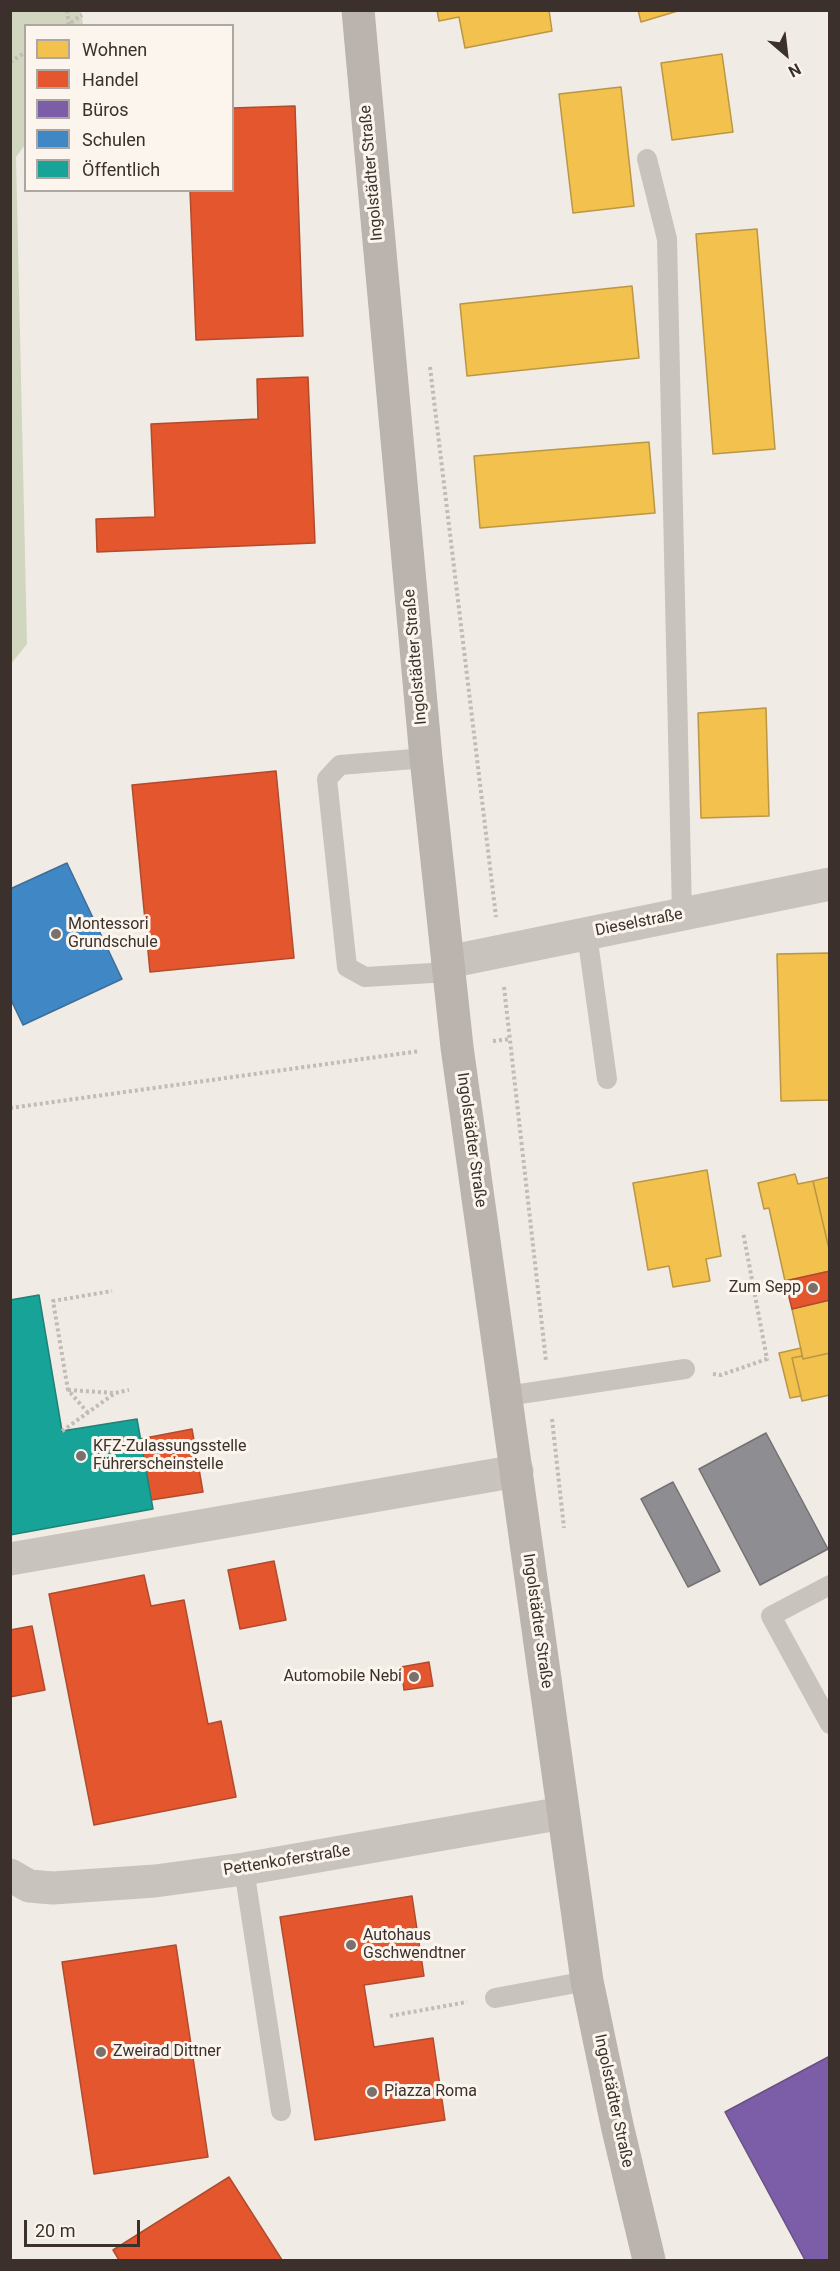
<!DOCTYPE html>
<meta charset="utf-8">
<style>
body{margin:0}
#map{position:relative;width:840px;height:2271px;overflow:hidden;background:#f0ebe5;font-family:Roboto,sans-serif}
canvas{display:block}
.frame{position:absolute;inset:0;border:12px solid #3b302b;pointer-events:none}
.legend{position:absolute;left:24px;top:24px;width:210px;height:168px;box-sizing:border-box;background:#fbf5ee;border:2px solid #aea6a0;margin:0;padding:8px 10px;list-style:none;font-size:18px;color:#3b302b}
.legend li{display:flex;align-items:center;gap:12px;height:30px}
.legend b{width:30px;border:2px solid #aea6a0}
.north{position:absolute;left:756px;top:24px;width:60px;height:60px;-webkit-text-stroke:4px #fbf5ee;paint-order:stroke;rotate:152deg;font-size:16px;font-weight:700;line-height:24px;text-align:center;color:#3b302b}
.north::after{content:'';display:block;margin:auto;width:21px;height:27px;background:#3b302b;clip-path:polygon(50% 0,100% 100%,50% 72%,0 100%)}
.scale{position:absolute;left:24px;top:2220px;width:116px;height:27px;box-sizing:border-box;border:3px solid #3b302b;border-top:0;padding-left:8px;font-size:18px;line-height:21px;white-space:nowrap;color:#3b302b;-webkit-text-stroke:4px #fbf5ee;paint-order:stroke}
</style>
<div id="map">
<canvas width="840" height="2271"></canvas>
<div class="frame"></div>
<ul class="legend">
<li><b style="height:16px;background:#f2c14e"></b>Wohnen</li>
<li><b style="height:16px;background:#e4572e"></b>Handel</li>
<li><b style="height:16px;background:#7b5ea7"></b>Büros</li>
<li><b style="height:16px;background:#3f88c5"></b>Schulen</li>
<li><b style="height:16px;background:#17a398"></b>Öffentlich</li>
</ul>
<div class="north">N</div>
<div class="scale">20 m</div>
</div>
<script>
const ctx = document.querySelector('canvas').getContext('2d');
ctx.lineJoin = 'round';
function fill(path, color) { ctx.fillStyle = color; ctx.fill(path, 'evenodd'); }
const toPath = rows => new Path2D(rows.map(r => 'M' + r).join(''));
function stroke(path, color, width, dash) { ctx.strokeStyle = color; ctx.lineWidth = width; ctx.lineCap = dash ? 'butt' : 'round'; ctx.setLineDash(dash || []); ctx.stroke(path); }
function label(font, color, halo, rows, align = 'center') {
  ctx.font = font + ' Roboto,sans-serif'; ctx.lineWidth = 6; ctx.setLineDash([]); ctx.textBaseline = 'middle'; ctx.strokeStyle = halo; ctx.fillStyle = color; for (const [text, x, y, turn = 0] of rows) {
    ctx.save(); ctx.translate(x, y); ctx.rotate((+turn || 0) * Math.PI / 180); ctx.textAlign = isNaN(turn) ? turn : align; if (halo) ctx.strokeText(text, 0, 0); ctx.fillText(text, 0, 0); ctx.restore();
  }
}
const green = toPath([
 [11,10,81,11,83,25,26,26,25,145,16,157,27,644,11,664]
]);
const homes = toPath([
 [437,10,549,10,552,31,465,48,459,17,439,21,437,10],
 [638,10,681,10,641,22,638,10],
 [722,54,733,132,672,140,661,63,722,54],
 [621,87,634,206,573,213,559,94,621,87],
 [757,229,775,449,713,454,696,234,757,229],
 [632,286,639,358,467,376,460,304,632,286],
 [649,442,655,513,480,528,474,456,649,442],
 [766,708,769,816,701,818,698,713,766,708],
 [830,953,830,1100,781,1101,777,954,830,953],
 [707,1170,721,1256,706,1259,710,1281,673,1287,669,1266,648,1270,633,1183,707,1170],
 [795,1174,798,1184,813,1181,830,1253,830,1271,785,1281,769,1208,764,1209,758,1183,795,1174],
 [830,1177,830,1253,813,1181,830,1177],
 [830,1300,830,1353,803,1359,792,1309,830,1300],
 [801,1348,802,1356,792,1358,801,1396,790,1398,779,1353,801,1348],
 [830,1353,830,1395,802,1401,792,1358,802,1356,803,1359,830,1353]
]);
const shops = toPath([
 [295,106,303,336,196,340,190,190,232,190,232,108,295,106],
 [308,377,315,543,97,552,96,519,155,517,151,424,258,419,257,379,308,377],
 [276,771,294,958,150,972,132,785,276,771],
 [830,1271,830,1300,792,1309,785,1281,830,1271],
 [192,1429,203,1492,151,1500,140,1439,192,1429],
 [274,1561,286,1620,240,1629,228,1570,274,1561],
 [144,1575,151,1606,184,1600,208,1724,221,1721,236,1797,94,1825,49,1594,144,1575],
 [32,1626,45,1690,10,1697,10,1630,32,1626],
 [429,1662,433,1686,404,1690,401,1667,429,1662],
 [412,1896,424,1976,364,1985,374,2047,433,2038,445,2120,315,2140,280,1917,412,1896],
 [176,1945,208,2157,94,2174,62,1962,176,1945],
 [229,2177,282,2260,119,2260,113,2250,229,2177]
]);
const offices = toPath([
 [830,2056,830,2260,805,2260,725,2112,830,2056]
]);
const schools = toPath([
 [67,863,122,979,23,1025,10,998,10,889,67,863]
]);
const public = toPath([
 [39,1295,62,1431,137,1419,153,1509,10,1535,10,1300,39,1295]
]);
const industry = toPath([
 [766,1433,828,1549,760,1585,699,1469,766,1433],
 [673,1482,720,1571,688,1587,641,1499,673,1482]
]);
const path = toPath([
 [67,10,69,24],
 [66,26,82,15],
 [10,62,26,52],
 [430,367,496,917],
 [504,987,546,1361],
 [493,1041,510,1039],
 [10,1108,420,1051],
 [713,1374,721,1375,767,1359,743,1232],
 [68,1390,114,1393],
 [88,1413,68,1390,53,1301,112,1291],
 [552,1419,564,1528],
 [62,1431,115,1393,129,1390],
 [390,2016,467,2002]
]);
const lane = toPath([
 [647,159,667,239,682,914],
 [426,758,340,765,327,779,347,967,365,977,449,972],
 [587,934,607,1079],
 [507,1396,685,1369],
 [830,1585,771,1616,830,1724],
 [244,1869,281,2111],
 [495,1998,587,1981]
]);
const street = toPath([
 [448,962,830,884],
 [10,1559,517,1471],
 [10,1875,29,1886,53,1888,155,1881,244,1869,563,1813]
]);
const secondary = toPath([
 [358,10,426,758,457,1047,587,1981,617,2125,649,2260]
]);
const markers = [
 [56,934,6,"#7a716c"],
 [813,1288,6,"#7a716c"],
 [81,1456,6,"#7a716c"],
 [414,1677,6,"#7a716c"],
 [351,1945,6,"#7a716c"],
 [101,2052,6,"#7a716c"],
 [372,2092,6,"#7a716c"]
];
const streetNames = [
 ["Ingolstädter Straße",372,173,-95],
 ["Ingolstädter Straße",416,657,-95],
 ["Dieselstraße",639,923,-11],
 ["Ingolstädter Straße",471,1140,82],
 ["Ingolstädter Straße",537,1621,82],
 ["Pettenkoferstraße",287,1861,-9],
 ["Ingolstädter Straße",613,2101,78]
];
const poiNames = [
 ["Montessori",68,925],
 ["Grundschule",68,943],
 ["Zum Sepp",801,1288,"right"],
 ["KFZ-Zulassungsstelle",93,1447],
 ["Führerscheinstelle",93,1465],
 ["Automobile Nebi",402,1677,"right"],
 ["Autohaus",363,1936],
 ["Gschwendtner",363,1954],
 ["Zweirad Dittner",113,2052],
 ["Piazza Roma",384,2092]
];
fill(green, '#d1d6bf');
fill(homes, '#f2c14e');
stroke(homes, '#bb9644', 1.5);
fill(shops, '#e4572e');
stroke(shops, '#b14b2d', 1.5);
fill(offices, '#7b5ea7');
stroke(offices, '#685082', 1.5);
fill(schools, '#3f88c5');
stroke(schools, '#3e6e97', 1.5);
fill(public, '#17a398');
stroke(public, '#228077', 1.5);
fill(industry, '#8d8d92');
stroke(industry, '#747173', 1.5);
stroke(path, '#c2bbb6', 4, [3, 3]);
stroke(lane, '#c9c3be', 20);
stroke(street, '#c9c3be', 33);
stroke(secondary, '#bab3ae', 33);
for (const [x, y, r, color] of markers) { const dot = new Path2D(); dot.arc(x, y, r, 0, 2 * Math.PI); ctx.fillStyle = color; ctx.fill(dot); stroke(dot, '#fbf5ee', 2); }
label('16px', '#3b302b', '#fbf5ee', streetNames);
label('16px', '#3b302b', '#fbf5ee', poiNames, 'left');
</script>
